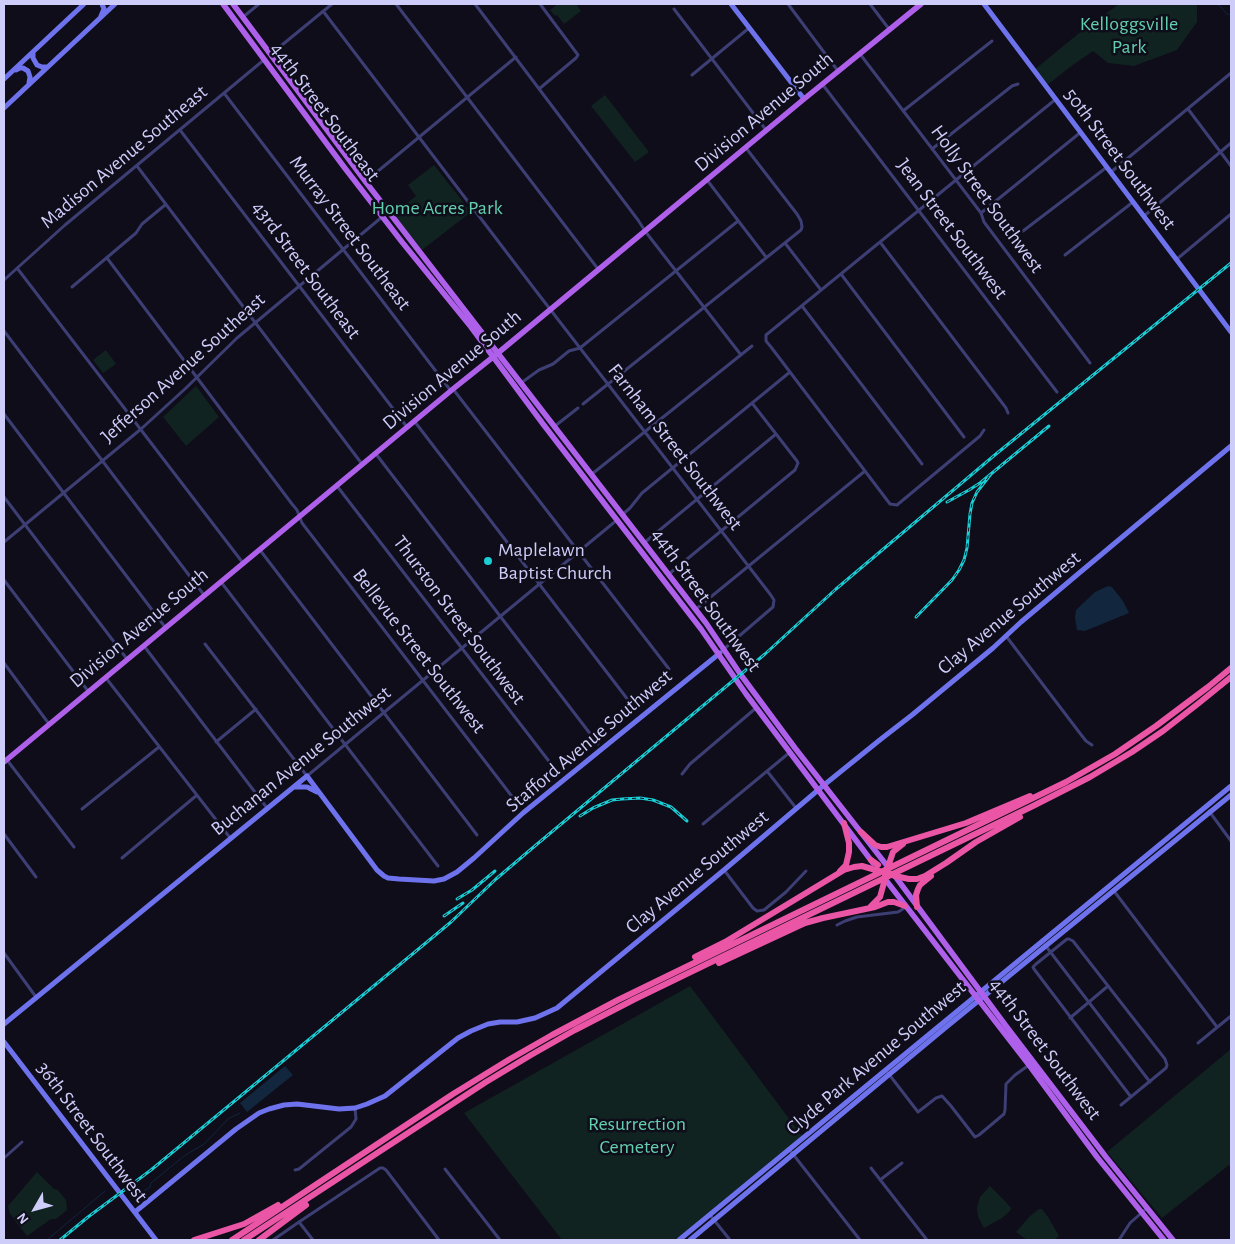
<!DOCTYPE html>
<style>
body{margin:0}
#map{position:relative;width:1235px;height:1244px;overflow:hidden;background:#0e0d19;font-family:"Alegreya Sans",sans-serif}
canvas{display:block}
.frame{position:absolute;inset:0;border:5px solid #ceccf9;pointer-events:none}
.north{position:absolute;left:10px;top:1184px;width:50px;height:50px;-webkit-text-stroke:4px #0e0d19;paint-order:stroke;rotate:232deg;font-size:14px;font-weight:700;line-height:20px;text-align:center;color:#ceccf9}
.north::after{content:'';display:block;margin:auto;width:18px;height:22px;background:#ceccf9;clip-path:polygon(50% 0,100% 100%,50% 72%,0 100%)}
</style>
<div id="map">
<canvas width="1235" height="1244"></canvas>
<div class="frame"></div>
<div class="north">N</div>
</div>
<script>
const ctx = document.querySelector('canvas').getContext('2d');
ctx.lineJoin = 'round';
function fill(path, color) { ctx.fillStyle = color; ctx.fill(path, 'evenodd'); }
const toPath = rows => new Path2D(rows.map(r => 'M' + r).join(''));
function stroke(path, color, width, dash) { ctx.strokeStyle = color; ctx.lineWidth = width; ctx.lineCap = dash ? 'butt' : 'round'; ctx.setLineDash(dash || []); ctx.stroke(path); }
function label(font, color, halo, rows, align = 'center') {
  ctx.font = font + ' "Alegreya Sans",sans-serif'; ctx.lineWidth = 5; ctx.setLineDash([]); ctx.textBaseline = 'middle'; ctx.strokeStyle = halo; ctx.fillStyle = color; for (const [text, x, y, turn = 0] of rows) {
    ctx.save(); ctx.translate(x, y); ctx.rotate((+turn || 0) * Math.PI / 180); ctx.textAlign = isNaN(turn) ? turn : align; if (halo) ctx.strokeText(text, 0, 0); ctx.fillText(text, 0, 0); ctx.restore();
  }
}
const green = toPath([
 [558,4,576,4,581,11,564,24,557,15,555,16,550,10],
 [1119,4,1197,4,1197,22,1177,50,1134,66,1108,63,1093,51,1070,67,1046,86,1034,70,1078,34],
 [605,95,649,152,635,162,591,106],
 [434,165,471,212,422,250,393,214,416,196,408,185],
 [106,350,116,364,103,373,93,360],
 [196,386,219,417,186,446,163,417],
 [690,986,802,1136,675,1240,562,1240,464,1113],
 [1231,1049,1231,1168,1229,1165,1162,1218,1107,1152],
 [37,1172,54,1189,58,1190,66,1200,67,1210,56,1219,51,1219,27,1236,10,1214,8,1206],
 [990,1186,1004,1200,1011,1208,1010,1211,1002,1218,984,1228,978,1217,977,1208,980,1197],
 [1039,1209,1042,1209,1048,1217,1059,1236,1054,1240,1027,1240,1016,1232,1030,1216]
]);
const water = toPath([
 [1108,586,1112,587,1123,601,1129,613,1085,631,1077,630,1075,618,1076,610,1095,592],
 [285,1066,293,1075,247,1112,240,1103]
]);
const stream = toPath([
 [1218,4,1227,14,1231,15],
 [136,1197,150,1187,151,1183,184,1156,204,1144,229,1118,240,1113],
 [47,1240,105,1191]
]);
const street = toPath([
 [396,4,598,269],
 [475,4,638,220,645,231,741,355],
 [788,4,838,71],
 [870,4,889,29],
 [674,9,766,130],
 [323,11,536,291,770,594,774,600,773,607,724,649],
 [243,17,259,4],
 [271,54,332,4],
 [860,54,981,213,984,222,1090,363],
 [692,75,749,28],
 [823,85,1057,392],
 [539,89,576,58,578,55,540,4],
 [224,93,451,391],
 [1188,109,1231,166],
 [903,111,992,41],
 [180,130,407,427],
 [932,149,1012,86,1018,84],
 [137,166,362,464],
 [1111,172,1231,73],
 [707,180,766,257],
 [366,181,516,57],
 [981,213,1081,132],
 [1144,216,1231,143],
 [1023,231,1107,167],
 [880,242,1006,408,1008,413],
 [785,243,821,290],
 [1065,255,1133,202],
 [107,258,292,504,297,510,302,523,517,803],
 [1177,259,1231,214],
 [17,268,243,563],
 [841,274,964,437],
 [4,280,65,225,265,59],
 [72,287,136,233,142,224,165,205],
 [802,306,922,464],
 [4,331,204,595],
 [521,383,539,370,553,364,569,351,580,348,738,221],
 [453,389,669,669],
 [583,404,801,230,802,227,801,221,797,214,746,148],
 [4,414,165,627],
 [415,422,635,709],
 [555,426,578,408],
 [984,430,980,436,897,505,890,504,771,347,766,341,766,335,956,180,1056,99],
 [376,454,598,744],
 [592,474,752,346],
 [337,486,558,773],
 [4,497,127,659],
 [622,515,630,508,642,493,790,372],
 [4,542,141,429,186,388,237,338,382,217],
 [644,543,776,434],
 [260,550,477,835],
 [669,574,795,470,798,463,797,461,752,403],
 [4,580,88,691],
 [221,582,438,866],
 [696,609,865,471],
 [1006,636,1079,732,1086,741,1092,745],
 [205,644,307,776,617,520],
 [144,646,267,808],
 [4,663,49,724],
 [106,678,231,839],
 [216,742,256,709],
 [7,760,74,847],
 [767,771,796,808],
 [682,774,690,764,756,708],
 [82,809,159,747],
 [1209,811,1231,841],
 [703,824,789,753],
 [4,834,36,877],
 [122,858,197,795],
 [724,870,753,908,757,911,764,910,786,892,806,871],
 [1114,891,1217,1027],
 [837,925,845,921,857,917,898,912,906,907],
 [1045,945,1150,1082],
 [4,953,36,997],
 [1070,1018,1108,986],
 [1198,1043,1231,1016],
 [888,1073,918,1112,936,1098,942,1096,951,1106,975,1137,979,1135,1004,1114,1005,1110,1006,1084,1015,1075,1029,1065],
 [1121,1105,1166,1068,1167,1065,1165,1059,1073,941,1069,939,1067,939,1036,964,1033,967,1034,969,1131,1097],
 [789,1149,860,1240],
 [4,1158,22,1142],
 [871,1168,927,1240],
 [445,1169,500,1240],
 [295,1170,299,1169,351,1127,356,1119,355,1108],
 [880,1180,902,1163],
 [710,1215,730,1240],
 [299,1222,313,1240],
 [273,1240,299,1222,380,1168,383,1168,386,1170,439,1240],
 [1119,1240,1130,1223,1147,1208]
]);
const secondary = toPath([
 [731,4,804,99],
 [984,4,1231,332],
 [101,16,104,9,102,4],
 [33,52,33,58,37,65,42,67,47,67],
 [16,70,20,68,23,68,28,71,30,77,29,83],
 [4,79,84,4],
 [4,108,115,4],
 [294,787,307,787,317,792],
 [4,1024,307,776,377,870,384,876,388,878,399,879,434,881,444,879,457,872,474,858,523,813,720,653],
 [4,1042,156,1240],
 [135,1212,236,1129,259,1113,269,1109,284,1105,297,1104,339,1109,355,1108,367,1104,385,1096,458,1038,471,1031,488,1024,500,1022,517,1022,535,1018,557,1008,724,870,824,785,881,739,912,715,993,648,1021,622,1078,574,1231,446],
 [679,1240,1231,786],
 [690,1240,945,1028,1231,795]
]);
const primary = toPath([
 [223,4,344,167,402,242,471,327,543,424,701,629,746,694,873,863],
 [233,4,365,181,706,623,741,675,795,748,888,867],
 [4,762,453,389,498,353,804,99,921,4],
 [895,876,1006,1026,1106,1157,1173,1240],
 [885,879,1029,1065,1097,1157,1164,1240]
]);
const highway = toPath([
 [861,832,875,845,881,847,887,847,966,823,1030,796],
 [871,860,878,865],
 [888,867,893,852,903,844],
 [840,871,846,865,849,852,849,843,844,823],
 [895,876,909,879,917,879,925,876,946,863,976,842,1020,817],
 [871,906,880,897,885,879],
 [917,907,916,895,918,889,920,885,931,876],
 [695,957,725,942,844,870,854,867,862,866,879,871],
 [719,963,805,923,823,918,875,907,888,902,894,902,905,906],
 [194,1240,244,1224,278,1205],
 [232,1240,453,1094,510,1059,552,1035,618,1000,1066,782,1115,754,1156,726,1208,687,1231,668],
 [244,1240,486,1082,531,1055,575,1030,635,999,1033,806,1090,777,1132,752,1163,731,1199,703,1231,677],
 [259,1240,306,1205]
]);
const rail = toPath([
 [947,502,969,490,980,483,1049,426],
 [916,617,952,580,959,570,964,560,967,548,970,514,972,503,977,492,991,474],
 [580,816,593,808,612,800,622,799,640,798,653,800,671,807,687,821],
 [457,899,472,890,495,871],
 [444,916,463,903],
 [60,1240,88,1217,151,1170,427,942,451,922,496,879,536,845,765,654,836,589,996,454,1231,263]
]);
const highwayBridge = toPath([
 [888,867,887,872,895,876],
 [879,871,885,873,885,879]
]);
const markers = [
 [488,561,5,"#1bcdd5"]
];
const parkNames = [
 ["Kelloggsville",1129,24],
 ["Park",1129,47],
 ["Home Acres Park",437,208],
 ["Resurrection",637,1124],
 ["Cemetery",637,1147]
];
const streetNames = [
 ["44th Street Southeast",325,112,53],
 ["Division Avenue South",764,112,-40],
 ["Madison Avenue Southeast",124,157,-40],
 ["50th Street Southwest",1120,159,53],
 ["Holly Street Southwest",987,199,54],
 ["Jean Street Southwest",952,229,53],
 ["Murray Street Southeast",350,233,53],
 ["43rd Street Southeast",306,270,53],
 ["Jefferson Avenue Southeast",183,368,-42],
 ["Division Avenue South",452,370,-40],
 ["Farnham Street Southwest",675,447,52],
 ["44th Street Southwest",706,600,54],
 ["Clay Avenue Southwest",1009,613,-40],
 ["Thurston Street Southwest",459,620,53],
 ["Division Avenue South",139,628,-40],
 ["Bellevue Street Southwest",419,651,52],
 ["Stafford Avenue Southwest",589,741,-40],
 ["Buchanan Avenue Southwest",301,761,-39],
 ["Clay Avenue Southwest",697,872,-40],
 ["44th Street Southwest",1045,1049,53],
 ["Clyde Park Avenue Southwest",876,1058,-40],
 ["36th Street Southwest",92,1132,53]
];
const poiNames = [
 ["Maplelawn",498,550],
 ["Baptist Church",498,573]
];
fill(green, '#112321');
fill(water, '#12263d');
stroke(stream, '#12263d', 1);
stroke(street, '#3d3e73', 3);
stroke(secondary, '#6e72ed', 5);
stroke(primary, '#af60eb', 5.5);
stroke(highway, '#ea55a5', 6);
stroke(rail, '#1bcdd5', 3);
stroke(rail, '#0e0d19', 1, [4]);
stroke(highwayBridge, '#ea55a5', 6);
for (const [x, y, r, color] of markers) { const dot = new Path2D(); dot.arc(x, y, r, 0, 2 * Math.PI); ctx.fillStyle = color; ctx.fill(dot); stroke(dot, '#0e0d19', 2); }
label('20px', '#62cead', '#0e0d19', parkNames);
label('20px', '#ceccf9', '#0e0d19', streetNames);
label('20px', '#ceccf9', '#0e0d19', poiNames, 'left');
</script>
